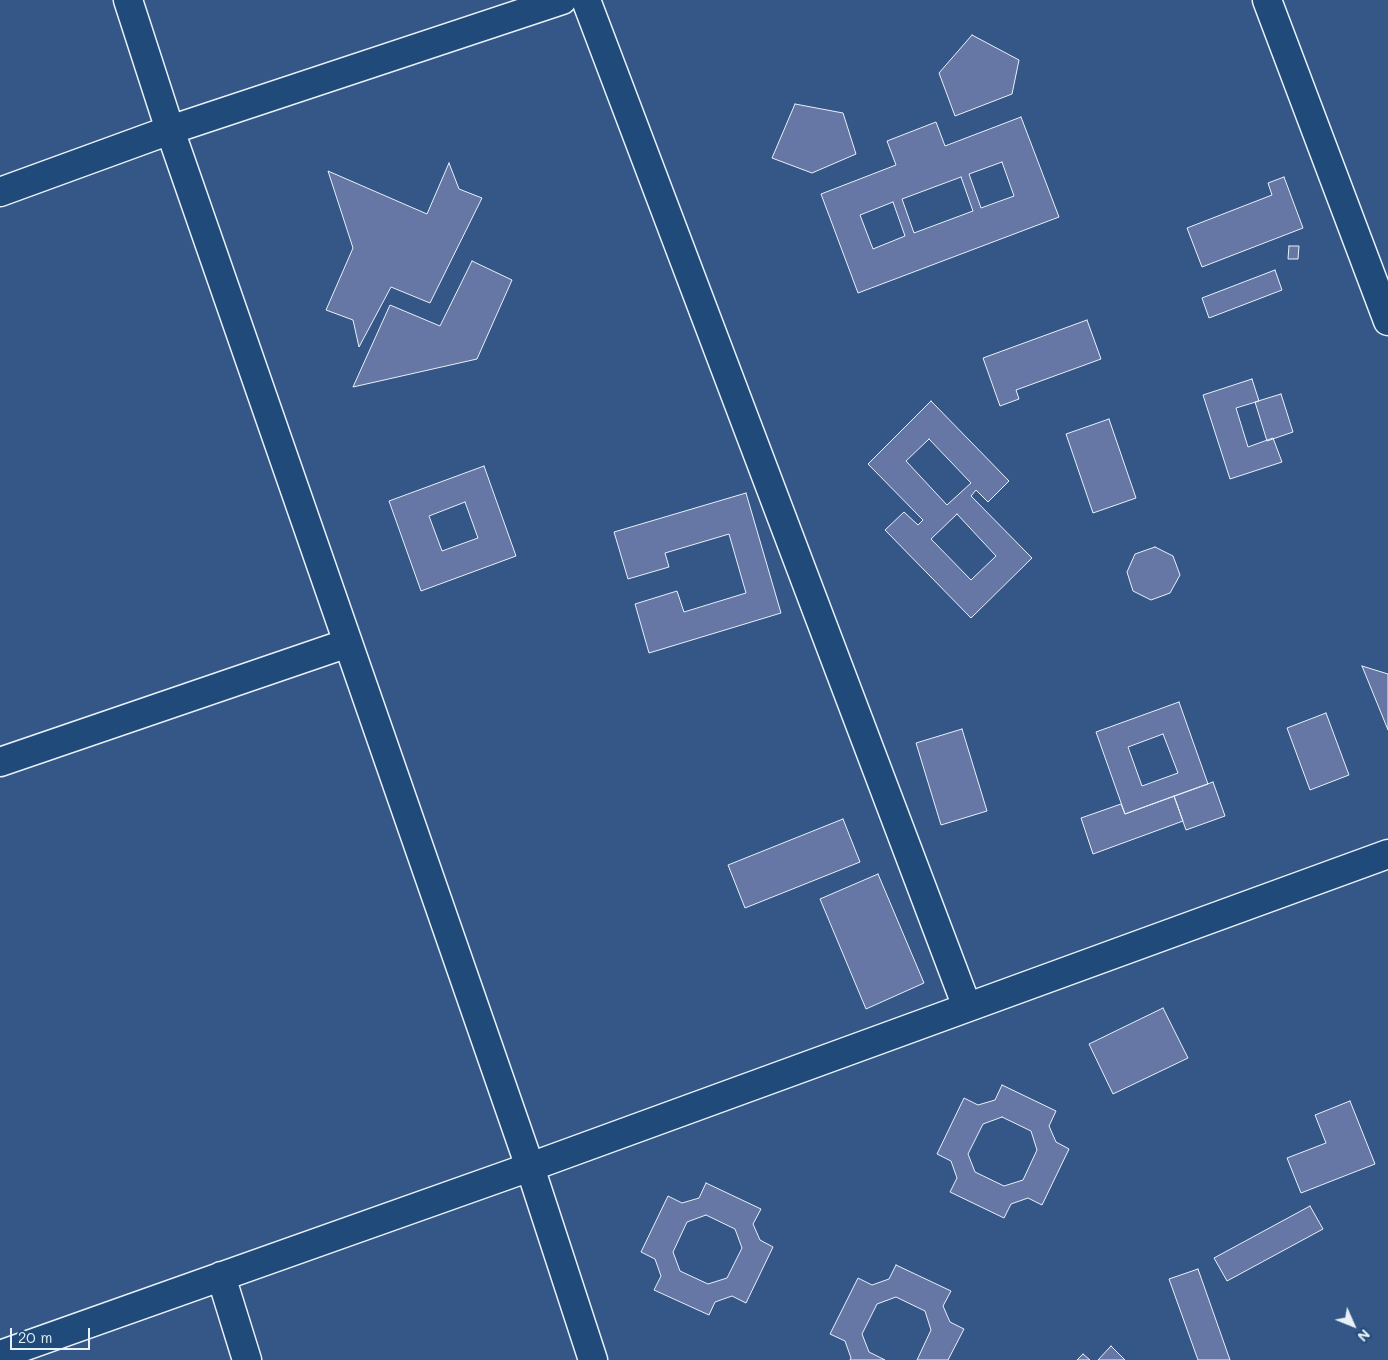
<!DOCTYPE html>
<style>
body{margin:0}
#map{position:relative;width:1388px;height:1360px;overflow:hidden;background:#345787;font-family:Mali,sans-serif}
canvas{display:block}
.north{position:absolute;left:1328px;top:1300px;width:50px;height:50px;-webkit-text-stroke:4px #1f4a7a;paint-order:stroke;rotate:134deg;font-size:14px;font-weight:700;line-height:20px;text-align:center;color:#e8f1f8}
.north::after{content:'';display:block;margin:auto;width:18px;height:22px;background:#e8f1f8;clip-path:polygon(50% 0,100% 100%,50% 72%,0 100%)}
.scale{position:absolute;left:10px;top:1328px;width:80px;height:22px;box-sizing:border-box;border:2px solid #e8f1f8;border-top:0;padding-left:6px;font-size:15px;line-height:18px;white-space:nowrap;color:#e8f1f8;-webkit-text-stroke:4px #1f4a7a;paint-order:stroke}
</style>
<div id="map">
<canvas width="1388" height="1360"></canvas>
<div class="north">N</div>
<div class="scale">20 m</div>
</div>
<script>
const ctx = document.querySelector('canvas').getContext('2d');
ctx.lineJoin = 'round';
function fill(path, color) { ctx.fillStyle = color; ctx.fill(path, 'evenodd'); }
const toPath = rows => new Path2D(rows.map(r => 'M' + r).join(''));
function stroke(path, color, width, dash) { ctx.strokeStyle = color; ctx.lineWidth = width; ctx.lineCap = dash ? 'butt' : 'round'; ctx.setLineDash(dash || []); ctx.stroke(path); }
const building = toPath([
 [972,35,1019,60,1012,94,955,116,939,73,972,35],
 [795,104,843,113,856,154,812,173,772,158,795,104],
 [1021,117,1059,217,858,293,821,194,896,165,887,141,936,122,945,146,1021,117],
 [1002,162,1014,196,981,208,969,174,1002,162],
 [961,177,973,211,914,233,902,199,961,177],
 [893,202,905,236,873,249,860,215,893,202],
 [449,163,459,189,482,198,430,303,391,287,359,347,353,320,326,310,353,248,328,171,427,214,449,163],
 [1284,177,1303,228,1202,267,1187,228,1272,195,1268,183,1284,177],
 [1289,246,1299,246,1298,259,1288,259,1289,246],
 [472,261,512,280,477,359,353,387,390,305,440,326,472,261],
 [1275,270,1282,290,1209,318,1202,298,1275,270],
 [1087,320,1101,359,1016,390,1019,399,1000,406,983,358,1087,320],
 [1252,379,1259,401,1236,408,1248,447,1273,438,1282,462,1230,479,1203,395,1252,379],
 [1281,394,1293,432,1267,441,1255,402,1281,394],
 [931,401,1009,481,988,502,976,490,971,496,1032,558,971,618,885,530,904,512,918,525,923,520,868,464,931,401],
 [929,439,971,483,947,505,906,461,929,439],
 [957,514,996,556,971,580,931,539,957,514],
 [1109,419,1136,498,1093,513,1066,434,1109,419],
 [484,466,516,556,421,591,389,501,484,466],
 [465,502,478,538,442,551,429,516,465,502],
 [746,493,781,613,649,653,635,604,677,591,684,612,746,593,729,534,665,553,669,567,628,579,614,532,746,493],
 [1155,547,1173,556,1180,575,1170,593,1151,600,1133,591,1127,572,1135,554,1155,547],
 [1362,666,1388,674,1388,730,1362,666],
 [1179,702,1208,784,1125,814,1096,732,1179,702],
 [1163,734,1178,773,1142,786,1128,747,1163,734],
 [1326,713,1349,775,1310,790,1287,728,1326,713],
 [962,729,987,811,941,825,916,743,962,729],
 [1213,782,1225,816,1186,830,1174,796,1213,782],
 [1174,796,1183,821,1093,854,1081,818,1121,804,1125,814,1174,796],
 [843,819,860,862,745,908,728,865,843,819],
 [878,874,924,983,866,1009,820,899,878,874],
 [1163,1008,1188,1058,1113,1094,1089,1044,1163,1008],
 [1002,1085,1056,1111,1049,1126,1056,1142,1069,1149,1042,1205,1028,1198,1011,1204,1004,1218,950,1192,957,1178,951,1161,937,1154,964,1098,978,1105,995,1100,1002,1085],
 [1002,1117,1031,1131,1037,1150,1023,1180,1004,1186,975,1172,968,1154,983,1124,1002,1117],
 [1350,1101,1375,1164,1301,1193,1287,1158,1326,1143,1315,1115,1350,1101],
 [706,1183,761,1209,753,1224,760,1240,773,1247,746,1303,732,1296,715,1302,709,1315,654,1290,661,1276,655,1259,641,1252,668,1196,682,1203,699,1198,706,1183],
 [706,1215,735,1229,742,1248,727,1278,708,1284,680,1271,673,1252,687,1222,706,1215],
 [1310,1206,1323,1229,1227,1281,1214,1258,1310,1206],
 [896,1265,951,1291,943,1306,950,1322,964,1329,948,1360,917,1360,931,1330,925,1311,896,1297,877,1304,862,1334,869,1352,885,1360,850,1360,851,1358,845,1341,830,1334,858,1278,872,1285,889,1279,896,1265],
 [1198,1269,1230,1360,1198,1360,1169,1279,1198,1269],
 [1111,1346,1125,1360,1098,1360,1111,1346],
 [1083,1354,1090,1360,1077,1360,1083,1354]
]);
const street = toPath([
 [128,0,170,130,530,1167,593,1360],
 [586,0,967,1007],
 [1267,0,1388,321],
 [0,192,170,130,562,0],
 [0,762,348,643],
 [221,1276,247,1360],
 [0,1355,530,1167,1388,854]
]);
fill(building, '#6676a5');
stroke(building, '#e8f1f8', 1);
stroke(street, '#e8f1f8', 31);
stroke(street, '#1f4a7a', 28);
</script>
